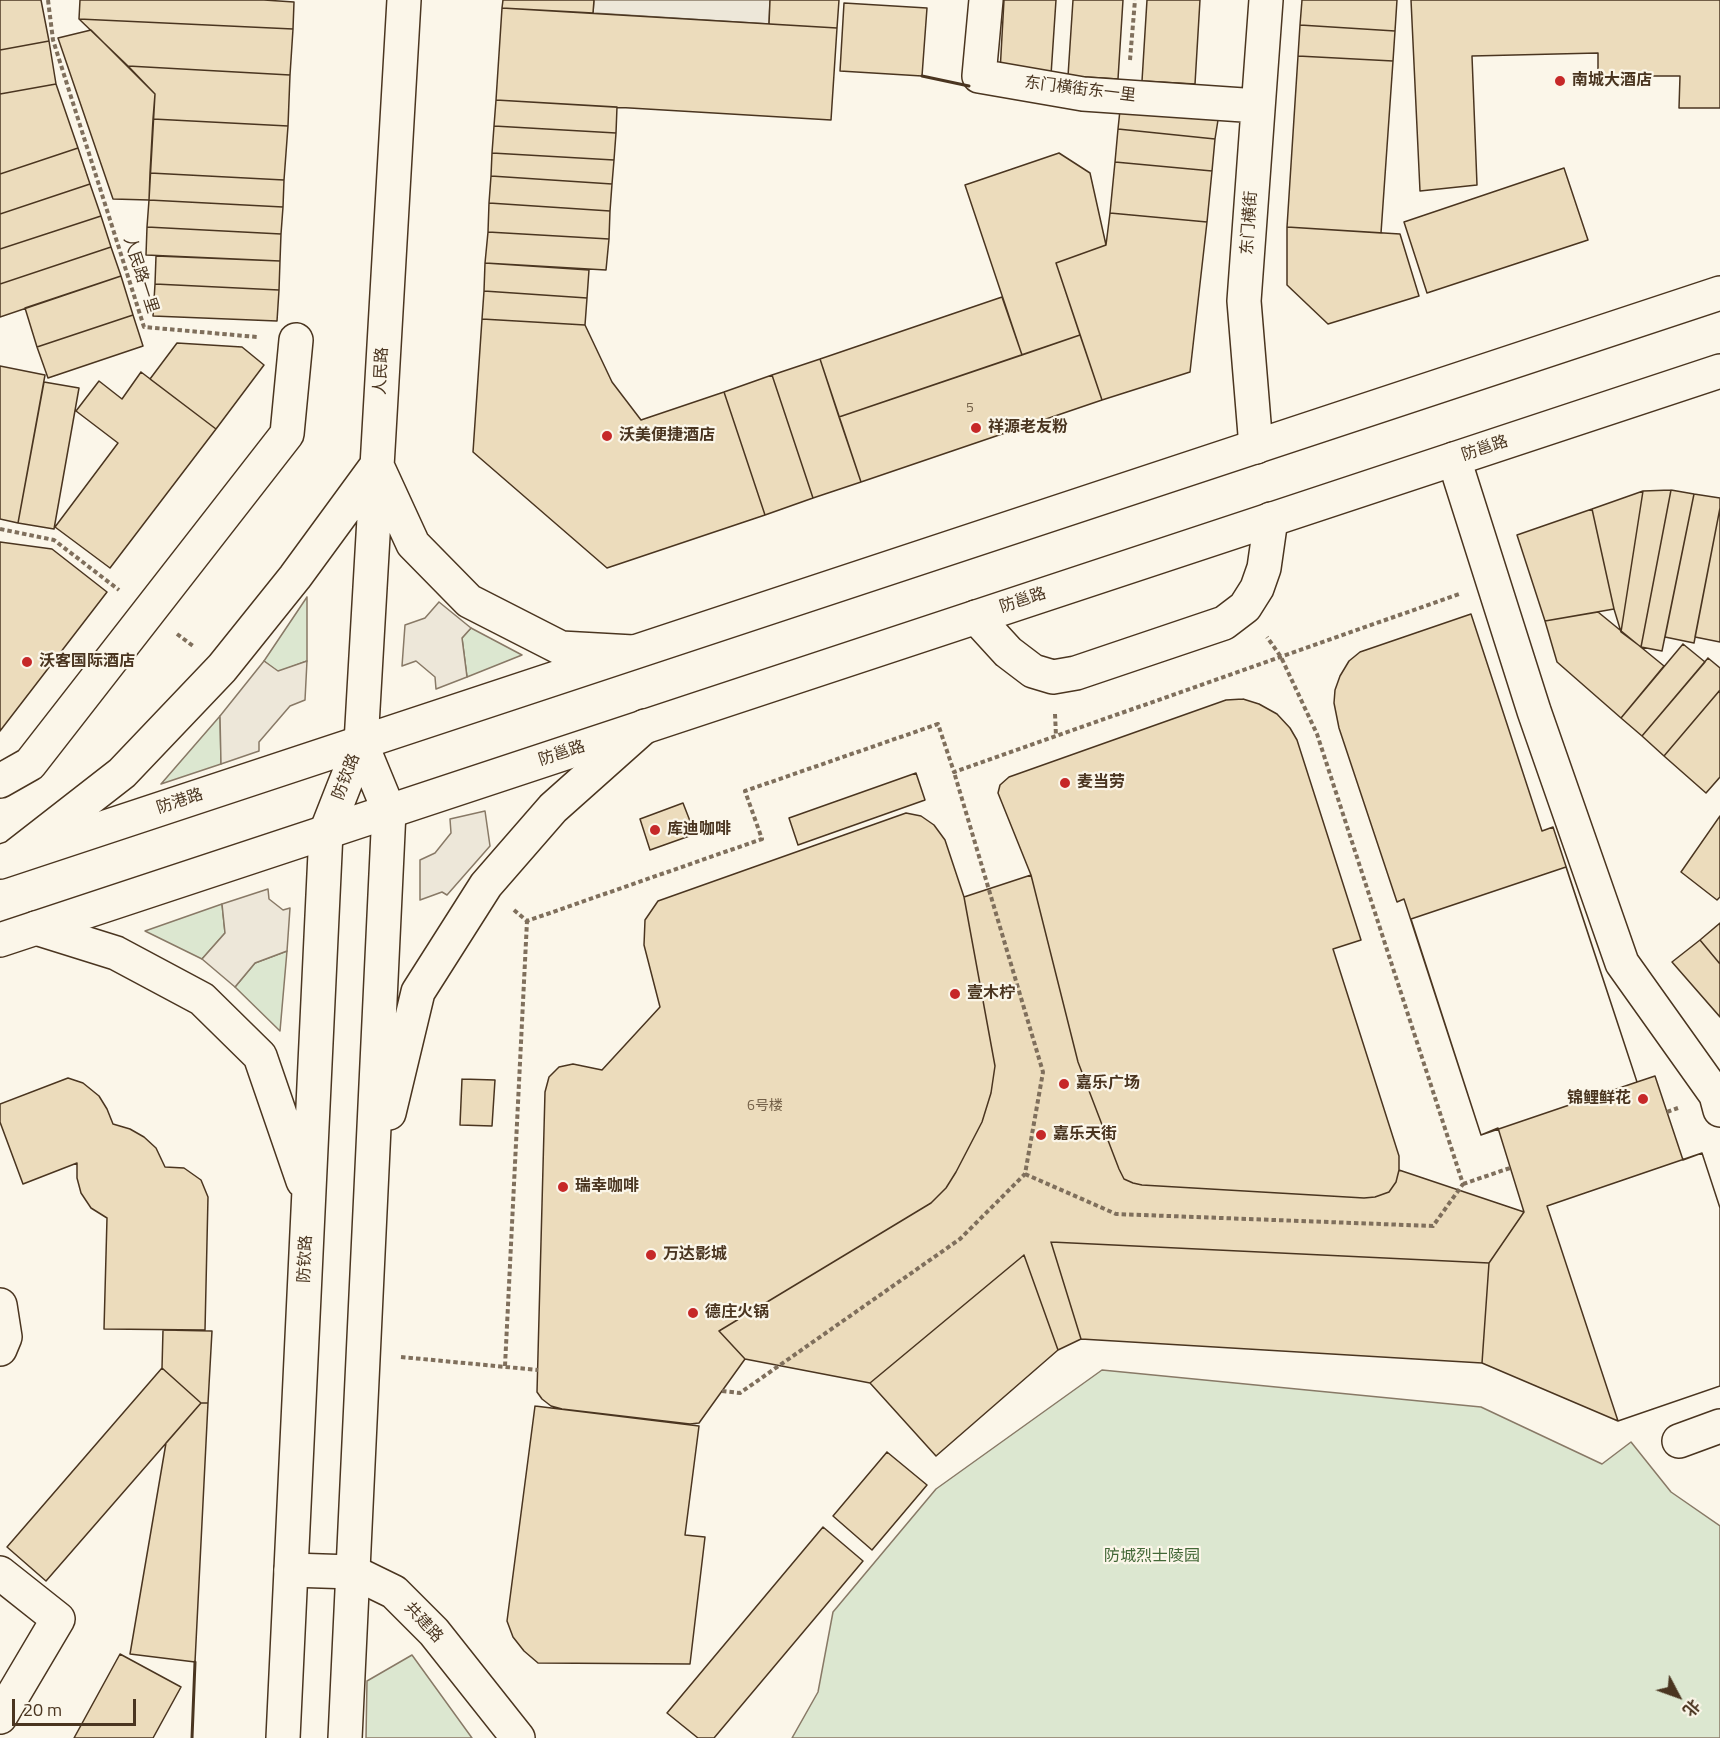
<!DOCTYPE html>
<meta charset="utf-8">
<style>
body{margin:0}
#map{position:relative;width:1720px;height:1738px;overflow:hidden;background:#fbf6e9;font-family:"Titillium Web","Noto Sans SC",sans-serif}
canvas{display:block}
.north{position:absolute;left:1648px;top:1666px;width:60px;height:60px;-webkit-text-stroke:4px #fbf6e9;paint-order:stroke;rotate:131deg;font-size:16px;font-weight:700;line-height:24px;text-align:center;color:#4a3520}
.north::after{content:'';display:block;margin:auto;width:21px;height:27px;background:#4a3520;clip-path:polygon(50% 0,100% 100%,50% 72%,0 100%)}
.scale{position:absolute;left:12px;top:1699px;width:124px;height:27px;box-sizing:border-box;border:3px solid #4a3520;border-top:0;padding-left:8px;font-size:18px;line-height:21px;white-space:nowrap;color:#4a3520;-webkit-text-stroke:4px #fbf6e9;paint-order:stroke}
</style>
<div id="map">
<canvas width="1720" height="1738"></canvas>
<div class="north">北</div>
<div class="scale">20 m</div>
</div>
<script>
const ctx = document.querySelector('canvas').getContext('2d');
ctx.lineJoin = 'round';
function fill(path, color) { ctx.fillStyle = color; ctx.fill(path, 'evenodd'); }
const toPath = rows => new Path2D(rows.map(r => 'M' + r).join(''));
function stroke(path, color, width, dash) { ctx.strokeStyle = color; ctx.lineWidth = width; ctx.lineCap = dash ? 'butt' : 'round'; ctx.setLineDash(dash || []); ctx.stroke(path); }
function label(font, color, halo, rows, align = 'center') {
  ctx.font = font + ' "Titillium Web","Noto Sans SC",sans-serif'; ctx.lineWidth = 4.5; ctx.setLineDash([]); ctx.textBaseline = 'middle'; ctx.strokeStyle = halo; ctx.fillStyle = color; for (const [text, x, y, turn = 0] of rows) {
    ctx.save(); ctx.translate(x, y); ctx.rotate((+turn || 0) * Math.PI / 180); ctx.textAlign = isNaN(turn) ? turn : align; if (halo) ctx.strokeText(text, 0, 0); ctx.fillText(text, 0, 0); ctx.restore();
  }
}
const green = toPath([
 [307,597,307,661,278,672,264,661,307,597],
 [471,628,522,655,467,677,462,638,471,628],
 [220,716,221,764,161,784,220,716],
 [222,904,225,933,202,959,145,931,222,904],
 [287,951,280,1031,235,987,255,963,287,951],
 [1102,1370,1481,1407,1602,1464,1631,1442,1671,1492,1720,1526,1720,1738,792,1738,818,1692,833,1612,936,1489,1102,1370],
 [412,1655,472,1738,366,1738,367,1681,412,1655]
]);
const parking = toPath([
 [594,0,770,0,769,24,593,13,594,0],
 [439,602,471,628,462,638,467,677,436,689,435,677,416,661,402,666,405,625,425,618,439,602],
 [264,661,278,671,307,661,305,700,290,706,259,742,259,751,221,764,220,716,264,661],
 [485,811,490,846,447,895,442,892,420,900,420,860,435,853,451,833,450,819,485,811],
 [268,889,269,899,283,910,290,908,287,951,255,963,235,987,202,959,225,933,222,904,268,889]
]);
const building = toPath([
 [0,0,41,0,49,41,0,50,0,0],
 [80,0,264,0,294,2,293,29,79,19,80,0],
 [503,0,594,0,593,13,502,8,503,0],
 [770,0,839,0,837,28,769,24,770,0],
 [1004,0,1056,0,1051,75,1000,72,1004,0],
 [1073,0,1123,0,1118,79,1068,76,1073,0],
 [1147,0,1200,0,1195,84,1142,81,1147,0],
 [1302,0,1397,0,1395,31,1300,25,1302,0],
 [1411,0,1720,0,1720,108,1679,108,1680,76,1598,76,1598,53,1472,56,1477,185,1420,191,1411,0],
 [844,3,927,8,922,76,840,71,844,3],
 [502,8,837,28,831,120,496,100,502,8],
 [79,19,293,29,290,75,128,66,79,19],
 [1300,25,1395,31,1393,61,1298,56,1300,25],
 [91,30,155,94,149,200,113,199,58,38,91,30],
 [49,41,56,84,0,94,0,50,49,41],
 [1298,56,1393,61,1381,233,1287,227,1298,56],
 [128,66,290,75,288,126,153,119,155,94,128,66],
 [56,84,78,148,0,174,0,94,56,84],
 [496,100,617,107,616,133,494,126,496,100],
 [1120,110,1218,120,1215,139,1118,129,1120,110],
 [153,119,288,126,284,180,150,173,153,119],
 [494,126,616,133,614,160,492,153,494,126],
 [1118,129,1215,139,1212,171,1115,162,1118,129],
 [78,148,90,184,0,214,0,174,78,148],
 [492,153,614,160,612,184,491,176,492,153],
 [1059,153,1090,173,1106,245,1056,263,1080,335,1022,355,965,185,1059,153],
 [1115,162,1212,171,1207,222,1110,213,1115,162],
 [1564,168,1588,240,1427,293,1404,222,1564,168],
 [150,173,284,180,283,207,149,200,150,173],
 [491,176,612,184,610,211,489,203,491,176],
 [90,184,101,216,0,249,0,214,90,184],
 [149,200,283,207,281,234,147,227,149,200],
 [489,203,610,211,609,239,488,232,489,203],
 [1110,213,1207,222,1190,372,1102,400,1056,263,1106,245,1110,213],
 [101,216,111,247,0,284,0,249,101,216],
 [147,227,281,234,280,261,146,255,147,227],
 [1287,227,1400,234,1419,296,1328,324,1287,285,1287,227],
 [488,232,609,239,606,270,485,263,488,232],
 [111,247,121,276,0,317,0,284,111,247],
 [156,256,280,261,279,290,155,284,156,256],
 [485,263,589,270,587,298,484,291,485,263],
 [121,276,133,315,37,347,25,308,121,276],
 [155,284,279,290,277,321,153,316,155,284],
 [484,291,587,298,585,325,482,319,484,291],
 [1002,297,1022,355,839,417,820,359,1002,297],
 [133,315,143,346,48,378,37,347,133,315],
 [482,319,585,325,612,382,641,420,724,392,765,515,607,568,473,452,482,319],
 [1080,335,1102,400,861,482,839,417,1080,335],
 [177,343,242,347,264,365,216,429,150,379,177,343],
 [820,359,861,482,813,498,772,375,820,359],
 [0,366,45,375,18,523,0,519,0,366],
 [141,372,216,429,110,568,55,527,118,443,76,411,99,381,122,399,141,372],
 [772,375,813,498,765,515,724,392,772,375],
 [44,382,79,388,54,529,18,523,44,382],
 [1671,490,1694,494,1662,651,1641,647,1671,490],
 [1671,490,1641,647,1621,632,1643,491,1671,490],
 [1643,491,1621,632,1614,609,1592,509,1643,491],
 [1694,494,1720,498,1720,508,1694,643,1665,637,1694,494],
 [1720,508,1720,642,1695,637,1720,508],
 [1592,509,1614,609,1545,621,1517,535,1592,509],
 [0,542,52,549,107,592,0,731,0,542],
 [1598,612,1664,666,1621,718,1557,662,1545,621,1598,612],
 [1471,614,1542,831,1553,827,1637,1082,1655,1076,1683,1160,1702,1153,1720,1208,1720,1386,1618,1421,1482,1363,1489,1263,1524,1212,1498,1128,1481,1135,1404,899,1397,902,1339,728,1334,703,1335,690,1340,676,1349,661,1360,652,1471,614],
 [1683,644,1705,662,1642,736,1621,718,1683,644],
 [1708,658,1720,668,1720,690,1664,756,1642,736,1708,658],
 [1720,690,1720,777,1706,793,1664,756,1720,690],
 [1243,699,1259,704,1277,714,1290,728,1297,740,1361,940,1333,949,1399,1156,1399,1170,1396,1182,1389,1192,1375,1197,1364,1198,1142,1185,1133,1183,1124,1179,1119,1169,1078,1062,1031,875,998,793,1000,785,1009,777,1226,700,1243,699],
 [916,773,925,800,798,845,789,818,916,773],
 [683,803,695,834,650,850,640,819,683,803],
 [906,813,921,816,934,825,945,840,964,897,995,1066,991,1093,982,1122,956,1172,946,1188,931,1203,719,1331,745,1359,699,1423,690,1424,562,1409,551,1406,542,1399,537,1392,545,1092,549,1077,559,1067,573,1064,602,1070,660,1007,644,945,645,920,658,901,906,813],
 [1720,816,1720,897,1717,900,1681,872,1720,816],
 [1566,867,1637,1082,1481,1135,1411,919,1566,867],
 [1031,875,1078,1062,1119,1169,1124,1179,1133,1183,1142,1185,1364,1198,1375,1197,1389,1192,1396,1182,1399,1170,1524,1212,1489,1263,1051,1242,1081,1339,1058,1350,1024,1255,870,1383,745,1359,719,1331,931,1203,946,1188,956,1172,982,1122,991,1093,995,1066,964,897,1031,875],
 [1720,923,1720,964,1700,940,1720,923],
 [1700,940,1720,964,1720,1017,1672,962,1700,940],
 [68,1078,83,1083,99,1096,107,1109,113,1124,130,1129,144,1137,156,1148,165,1167,184,1168,201,1180,208,1197,205,1330,104,1329,107,1218,91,1208,81,1193,77,1178,77,1163,23,1184,0,1122,0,1104,68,1078],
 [462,1079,495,1080,492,1126,460,1125,462,1079],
 [1702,1153,1720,1208,1720,1386,1618,1421,1547,1206,1702,1153],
 [1051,1242,1489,1263,1482,1363,1081,1339,1051,1242],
 [1024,1255,1058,1350,936,1456,870,1383,1024,1255],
 [163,1330,212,1331,208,1403,201,1403,162,1368,163,1330],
 [162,1368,201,1403,46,1581,7,1547,162,1368],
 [201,1403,208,1403,195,1662,130,1654,166,1443,201,1403],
 [535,1406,699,1426,685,1535,705,1537,690,1664,538,1663,524,1651,513,1637,507,1621,535,1406],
 [887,1452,927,1485,872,1550,833,1516,887,1452],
 [823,1527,863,1561,714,1738,698,1738,667,1713,823,1527],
 [120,1654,181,1687,153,1738,74,1738,120,1654]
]);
const path = toPath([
 [48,0,53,40,144,327,257,337],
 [1130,60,1135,0],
 [0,529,54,540,119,590],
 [177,634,193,646],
 [1055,714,1056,736],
 [514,910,527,921,762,839,745,791,938,724,954,772,1459,594],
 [1667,1112,1678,1108],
 [1025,1174,1116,1214,1433,1226,1463,1184,1317,734,1281,657,1267,637],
 [1463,1184,1510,1168],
 [401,1357,538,1370],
 [505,1366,527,921],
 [722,1391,740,1393,960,1239,1025,1174,1043,1072,954,772]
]);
const minor = toPath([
 [986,0,979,76,1083,94,1258,106],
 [1256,447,1244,301,1266,0],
 [1454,459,1534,711,1622,963,1716,1095,1720,1110],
 [976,617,1008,652,1033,671,1053,677,1076,673,1224,623,1245,607,1257,588,1264,568,1271,519],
 [0,781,30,764,287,434,296,340],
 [0,1305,5,1337,0,1349],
 [1679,1441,1720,1426],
 [291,1570,353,1572,394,1592,434,1632,518,1738],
 [0,1573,58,1619,0,1717]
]);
const major = toPath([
 [379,470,413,544,469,601,561,648,633,652],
 [18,854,122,773,222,668,295,577,377,465],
 [36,928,116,953,202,999,260,1056,303,1181],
 [389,1113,418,992,486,885,553,808,645,726],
 [283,1738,326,832,361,743,404,0],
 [345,1738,389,811,361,743]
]);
const highway = toPath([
 [0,862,1720,293],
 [0,940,1720,371]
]);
const wall = toPath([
 [922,76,969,86],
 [192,1738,195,1662]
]);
const markers = [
 [1560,81,6,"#c62828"],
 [976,428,6,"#c62828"],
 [607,436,6,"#c62828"],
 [27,662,6,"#c62828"],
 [1065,783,6,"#c62828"],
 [655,830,6,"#c62828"],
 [955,994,6,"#c62828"],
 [1064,1084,6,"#c62828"],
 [1643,1099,6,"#c62828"],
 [1041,1135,6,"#c62828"],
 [563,1187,6,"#c62828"],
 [651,1255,6,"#c62828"],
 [693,1313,6,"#c62828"]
];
const numberNames = [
 ["5",970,409],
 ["6号楼",765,1107]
];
const poiNames = [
 ["南城大酒店",1572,81],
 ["祥源老友粉",988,428],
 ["沃美便捷酒店",619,436],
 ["沃客国际酒店",39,662],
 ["麦当劳",1077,783],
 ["库迪咖啡",667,830],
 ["壹木柠",967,994],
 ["嘉乐广场",1076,1084],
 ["锦鲤鲜花",1631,1099,"right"],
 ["嘉乐天街",1053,1135],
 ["瑞幸咖啡",575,1187],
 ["万达影城",663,1255],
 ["德庄火锅",705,1313]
];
const streetNames = [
 ["东门横街东一里",1080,90,7],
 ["东门横街",1250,223,-86],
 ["人民路一里",140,275,72],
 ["人民路",382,371,-87],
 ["防邕路",1485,449,-18],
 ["防邕路",1023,601,-18],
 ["防邕路",562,754,-18],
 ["防钦路",347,777,-69],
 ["防港路",180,802,-18],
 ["防钦路",306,1259,-87],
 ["共建路",423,1623,47]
];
const parkNames = [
 ["防城烈士陵园",1152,1557]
];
fill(green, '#dce7d0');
stroke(green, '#887966', 1.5);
fill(parking, '#ede7d9');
stroke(parking, '#887966', 1.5);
fill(building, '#ecdcbc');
stroke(building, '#4a3520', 1.5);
stroke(minor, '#4a3520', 36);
stroke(major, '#4a3520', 36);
stroke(highway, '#4a3520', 36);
stroke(path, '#7f6f5c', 4, [4.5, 3]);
stroke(minor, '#fbf6e9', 33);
stroke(major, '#fbf6e9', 33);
stroke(highway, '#fbf6e9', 33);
stroke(wall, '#4a3520', 3);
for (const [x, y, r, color] of markers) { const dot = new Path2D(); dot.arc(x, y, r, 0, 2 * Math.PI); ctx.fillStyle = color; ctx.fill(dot); stroke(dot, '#fbf6e9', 2); }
label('14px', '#725f47', null, numberNames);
label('bold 16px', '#4a3520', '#fbf6e9', poiNames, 'left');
label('16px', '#4a3520', '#fbf6e9', streetNames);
label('16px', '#436837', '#fbf6e9', parkNames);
</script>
